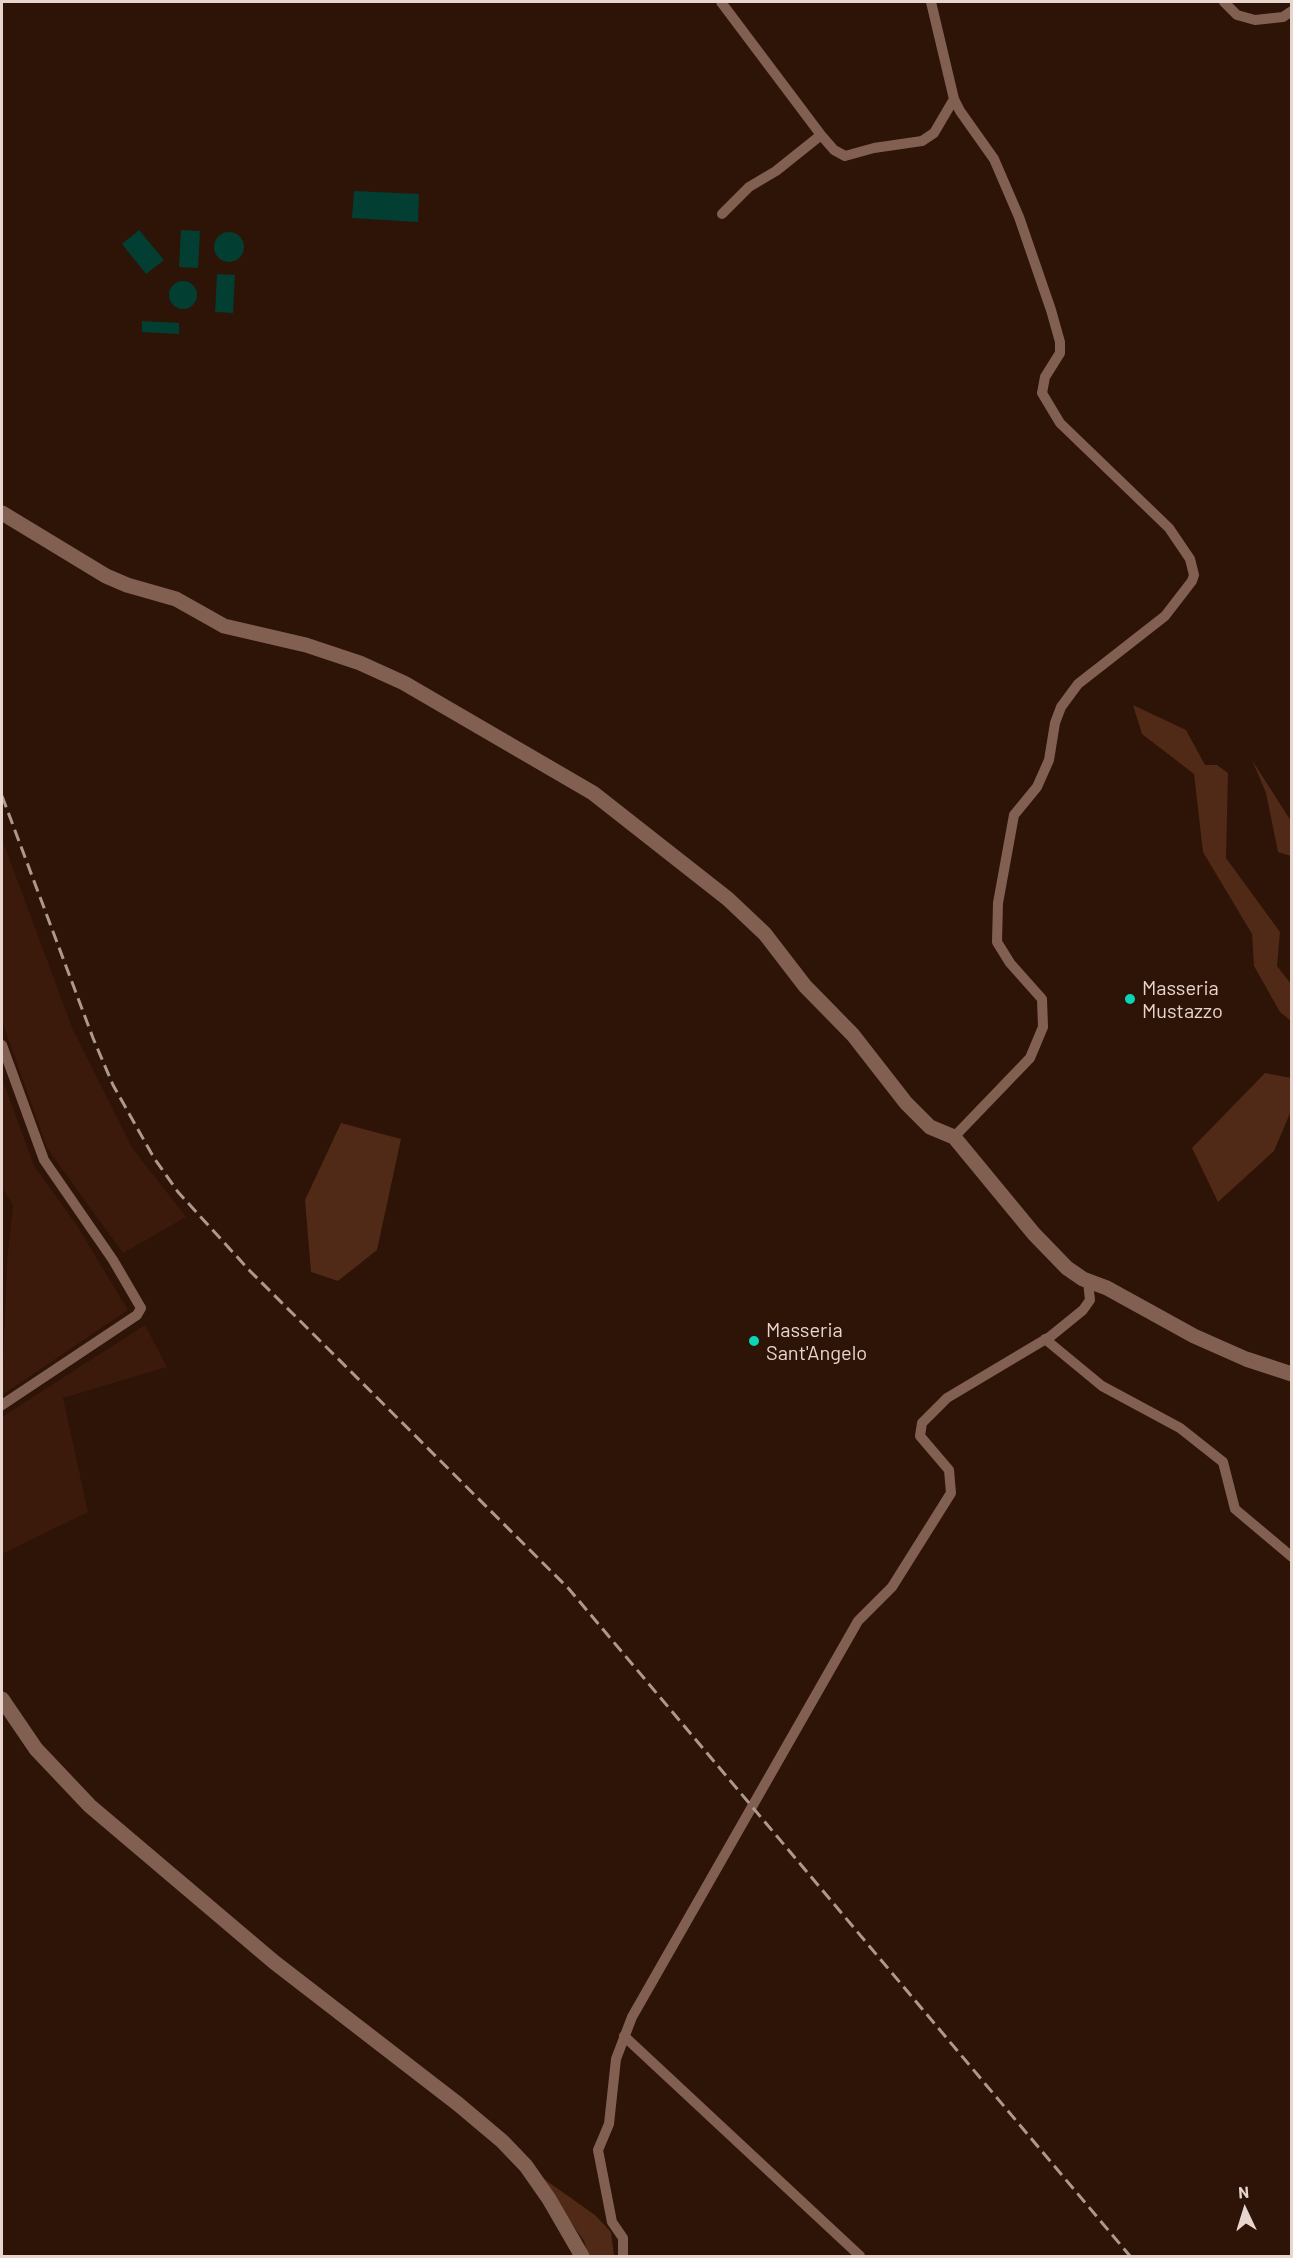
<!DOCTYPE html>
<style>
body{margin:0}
#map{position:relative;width:1293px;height:2258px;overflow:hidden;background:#2e1307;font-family:Barlow,sans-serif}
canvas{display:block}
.frame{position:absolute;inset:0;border:3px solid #e8d5cd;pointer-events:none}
.north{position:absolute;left:1215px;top:2180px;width:60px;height:60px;-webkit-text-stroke:4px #2e1307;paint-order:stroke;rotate:356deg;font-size:16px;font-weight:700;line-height:24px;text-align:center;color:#e8d5cd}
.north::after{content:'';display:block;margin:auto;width:21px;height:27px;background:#e8d5cd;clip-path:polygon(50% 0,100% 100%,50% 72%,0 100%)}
</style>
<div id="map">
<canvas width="1293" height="2258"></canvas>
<div class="frame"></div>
<div class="north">N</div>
</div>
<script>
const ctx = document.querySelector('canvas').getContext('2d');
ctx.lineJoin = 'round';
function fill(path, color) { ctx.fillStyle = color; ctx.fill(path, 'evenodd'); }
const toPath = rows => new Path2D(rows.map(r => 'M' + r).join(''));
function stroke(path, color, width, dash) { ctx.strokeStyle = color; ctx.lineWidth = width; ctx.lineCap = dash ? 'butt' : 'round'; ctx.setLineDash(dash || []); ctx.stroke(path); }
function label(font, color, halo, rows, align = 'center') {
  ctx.font = font + ' Barlow,sans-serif'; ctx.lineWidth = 6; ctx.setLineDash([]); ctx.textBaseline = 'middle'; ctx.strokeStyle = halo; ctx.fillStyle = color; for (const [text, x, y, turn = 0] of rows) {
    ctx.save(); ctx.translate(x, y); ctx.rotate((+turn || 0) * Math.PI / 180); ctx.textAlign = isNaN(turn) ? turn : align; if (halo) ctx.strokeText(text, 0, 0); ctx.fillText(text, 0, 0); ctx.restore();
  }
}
const built = toPath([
 [2,839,73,1030,133,1149,186,1217,123,1253,47,1148,2,1021],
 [2,1078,34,1166,76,1224,128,1310,2,1395,7,1263,13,1205,2,1188],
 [145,1325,167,1367,63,1398,88,1512,2,1554,2,1417]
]);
const green = toPath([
 [1133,705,1186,730,1205,765,1217,765,1228,773,1226,858,1280,932,1277,966,1291,984,1291,1021,1280,1012,1254,966,1252,934,1203,852,1194,774,1142,734],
 [1252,760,1291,821,1291,856,1278,852,1266,793],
 [1265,1073,1291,1078,1291,1111,1274,1151,1218,1202,1192,1148],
 [341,1123,401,1139,377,1250,338,1281,311,1272,305,1200],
 [537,2174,595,2215,611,2232,614,2256,589,2256,584,2241]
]);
const water = toPath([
 [354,191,419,194,418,222,352,218],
 [139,230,164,260,146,274,122,244],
 [181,230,200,231,198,268,179,267],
 '214 247a15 15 0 1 1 30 0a15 15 0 1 1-30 0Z',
 [217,274,235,275,233,313,215,312],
 '169 295a14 14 0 1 1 28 0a14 14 0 1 1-28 0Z',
 [142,321,179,323,179,334,142,332]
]);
const street = toPath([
 [721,2,821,135,834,150,845,156,874,148,922,141,934,133,954,99],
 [931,2,954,99,960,111,994,159,1019,217,1051,310,1060,342,1060,353,1045,377,1042,393,1060,423,1169,528,1190,559,1194,575,1192,581,1165,616,1078,684,1061,707,1055,723,1049,760,1037,787,1014,815,998,903,997,942,1010,963,1042,999,1043,1027,1030,1058,954,1137],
 [1224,2,1237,15,1255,20,1283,17,1292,11],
 [722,214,749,187,776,171,821,135],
 [2,1045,44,1160,113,1260,141,1308,137,1315,2,1405],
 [1045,1339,1102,1386,1180,1428,1223,1462,1235,1509,1292,1557],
 [624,2036,860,2256],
 [623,2256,623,2238,612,2222,598,2150,609,2124,616,2059,632,2017,858,1621,892,1587,951,1493,949,1470,920,1436,922,1423,947,1398,1051,1336,1083,1310,1090,1300,1088,1282]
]);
const secondary = toPath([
 [2,513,106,576,127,585,176,599,224,626,306,645,360,663,404,683,593,793,728,899,765,934,805,986,853,1035,906,1103,930,1127,954,1137,1034,1234,1067,1268,1083,1279,1107,1288,1194,1336,1246,1359,1292,1374],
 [2,1699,36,1749,90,1806,274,1962,458,2104,502,2141,526,2166,549,2199,582,2256]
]);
const rail = toPath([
 [2,796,93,1038,113,1085,154,1158,178,1192,250,1271,569,1589,1130,2256]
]);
const markers = [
 [1130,999,6,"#0cd5b5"],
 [754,1341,6,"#0cd5b5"]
];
const poiNames = [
 ["Masseria",1142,988],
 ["Mustazzo",1142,1011],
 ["Masseria",766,1330],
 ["Sant'Angelo",766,1353]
];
fill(built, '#3c1a0b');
fill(green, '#502917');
fill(water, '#033e33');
stroke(street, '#816052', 10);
stroke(secondary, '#816052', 15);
stroke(rail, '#ad988e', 3, [12, 6]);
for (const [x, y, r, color] of markers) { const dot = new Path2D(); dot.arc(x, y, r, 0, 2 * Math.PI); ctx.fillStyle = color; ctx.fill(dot); stroke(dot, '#2e1307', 2); }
label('20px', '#e8d5cd', '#2e1307', poiNames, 'left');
</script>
